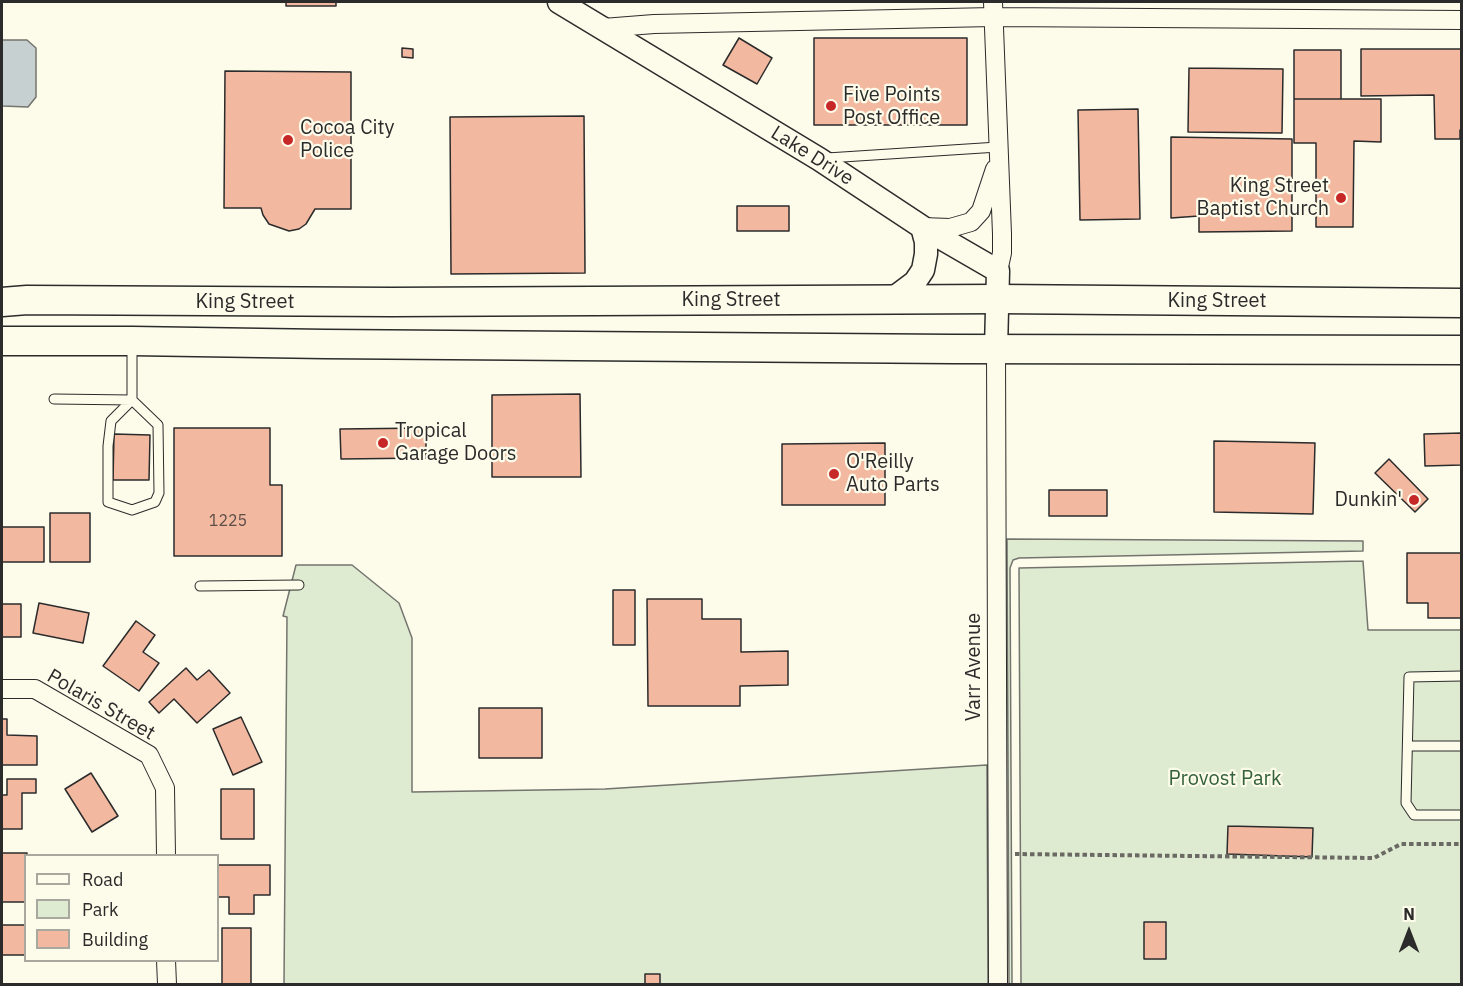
<!DOCTYPE html>
<style>
body{margin:0}
#map{position:relative;width:1463px;height:986px;overflow:hidden;background:#fdfbea;font-family:"IBM Plex Sans",sans-serif}
canvas{display:block}
.frame{position:absolute;inset:0;border:3px solid #2b2b2b;pointer-events:none}
.legend{position:absolute;left:24px;top:854px;width:195px;height:108px;box-sizing:border-box;background:#fdfbea;border:2px solid #a9a89e;margin:0;padding:8px 10px;list-style:none;font-size:18px;color:#2b2b2b}
.legend li{display:flex;align-items:center;gap:12px;height:30px}
.legend b{width:30px;border:2px solid #a9a89e}
.north{position:absolute;left:1379px;top:902px;width:60px;height:60px;-webkit-text-stroke:4px #fdfbea;paint-order:stroke;rotate:0deg;font-size:16px;font-weight:700;line-height:24px;text-align:center;color:#2b2b2b}
.north::after{content:'';display:block;margin:auto;width:21px;height:27px;background:#2b2b2b;clip-path:polygon(50% 0,100% 100%,50% 72%,0 100%)}
</style>
<div id="map">
<canvas width="1463" height="986"></canvas>
<div class="frame"></div>
<ul class="legend">
<li><b style="height:8px;background:#fdfbea"></b>Road</li>
<li><b style="height:16px;background:#deebd1"></b>Park</li>
<li><b style="height:16px;background:#f2b8a0"></b>Building</li>
</ul>
<div class="north">N</div>
</div>
<script>
const ctx = document.querySelector('canvas').getContext('2d');
ctx.lineJoin = 'round';
function fill(path, color) { ctx.fillStyle = color; ctx.fill(path, 'evenodd'); }
const toPath = rows => new Path2D(rows.map(r => 'M' + r).join(''));
function stroke(path, color, width, dash) { ctx.strokeStyle = color; ctx.lineWidth = width; ctx.lineCap = dash ? 'butt' : 'round'; ctx.setLineDash(dash || []); ctx.stroke(path); }
function label(font, color, halo, rows, align = 'center') {
  ctx.font = font + ' "IBM Plex Sans",sans-serif'; ctx.lineWidth = 4.5; ctx.setLineDash([]); ctx.textBaseline = 'middle'; ctx.strokeStyle = halo; ctx.fillStyle = color; for (const [text, x, y, turn = 0] of rows) {
    ctx.save(); ctx.translate(x, y); ctx.rotate((+turn || 0) * Math.PI / 180); ctx.textAlign = isNaN(turn) ? turn : align; if (halo) ctx.strokeText(text, 0, 0); ctx.fillText(text, 0, 0); ctx.restore();
  }
}
const green = toPath([
 [1007,539,1363,541,1363,551,1019,558,1013,560,1010,568,1012,984,1009,984,1007,539],
 [1363,561,1368,630,1461,630,1461,984,1021,984,1019,568,1363,561],
 [296,565,352,565,399,603,412,638,412,792,605,789,987,765,988,984,284,984,287,617,283,616,296,565]
]);
const water = toPath([
 [2,40,27,40,36,48,36,97,28,107,2,106,2,40]
]);
const building = toPath([
 [286,2,336,2,336,6,286,6,286,2],
 [739,38,772,58,757,84,723,65,739,38],
 [814,38,967,38,967,125,814,125,814,38],
 [402,48,413,49,413,58,402,57,402,48],
 [1361,49,1462,49,1462,130,1460,130,1460,139,1435,139,1434,95,1361,96,1361,49],
 [1294,50,1341,50,1341,99,1294,99,1294,50],
 [1189,68,1283,69,1282,133,1188,132,1189,68],
 [225,71,351,72,351,209,315,209,306,224,299,229,289,231,269,224,263,215,261,208,224,208,225,71],
 [1294,99,1381,99,1381,142,1354,141,1353,227,1316,227,1316,143,1294,143,1294,99],
 [1138,109,1140,219,1080,220,1078,110,1138,109],
 [584,116,585,273,451,274,450,117,584,116],
 [1171,137,1292,139,1292,231,1199,232,1199,216,1171,218,1171,137],
 [737,206,789,206,789,231,737,231,737,206],
 [580,394,581,477,492,477,492,395,580,394],
 [174,428,270,428,270,485,282,485,282,556,174,556,174,428],
 [426,428,426,458,341,459,340,429,426,428],
 [1462,433,1462,465,1425,466,1424,434,1462,433],
 [114,434,150,435,149,480,113,480,114,434],
 [1214,441,1315,443,1313,514,1214,512,1214,441],
 [885,443,885,505,782,505,782,444,885,443],
 [1389,459,1428,499,1415,512,1375,473,1389,459],
 [1049,490,1107,490,1107,516,1049,516,1049,490],
 [50,513,90,513,90,562,50,562,50,513],
 [2,527,44,527,44,562,2,562,2,527],
 [1407,553,1462,553,1462,618,1428,618,1428,603,1407,603,1407,553],
 [613,590,635,590,635,645,613,645,613,590],
 [647,599,702,599,702,619,741,619,741,652,788,651,788,685,740,686,740,706,648,706,647,599],
 [39,603,89,613,83,643,33,633,39,603],
 [2,604,21,604,21,637,2,637,2,604],
 [136,621,155,635,143,652,159,663,139,691,103,666,136,621],
 [186,668,197,680,209,670,230,693,197,723,174,699,159,713,149,702,186,668],
 [479,708,542,708,542,758,479,758,479,708],
 [241,717,262,762,233,775,213,729,241,717],
 [2,719,7,719,7,735,37,736,37,765,2,765,2,719],
 [91,773,118,816,92,832,65,789,91,773],
 [7,779,36,779,36,793,22,793,22,829,2,829,2,795,7,795,7,779],
 [221,789,254,789,254,839,221,839,221,789],
 [1228,826,1313,828,1312,857,1227,854,1228,826],
 [2,853,27,853,26,902,2,902,2,853],
 [218,865,270,865,270,895,254,895,254,914,229,914,229,897,218,897,218,865],
 [1144,922,1166,922,1166,959,1144,959,1144,922],
 [2,925,26,925,26,955,2,955,2,925],
 [222,928,251,928,251,984,222,984,222,928],
 [645,974,660,974,660,984,645,984,645,974]
]);
const path = toPath([
 [1015,854,1374,858,1401,844,1462,844]
]);
const service = toPath([
 [827,158,998,147],
 [54,399,132,400,158,425,159,493,155,502,132,510,108,502,108,446,111,421,132,400,132,343],
 [200,586,299,585],
 [1462,676,1409,677,1406,803,1414,815,1462,815],
 [1408,746,1462,746]
]);
const minor = toPath([
 [993,2,1002,234,1002,253,998,271],
 [603,28,654,24,993,17,1462,20],
 [922,227,950,228,971,222,981,211,995,169],
 [996,349,998,984],
 [2,689,35,689,149,755,165,788,166,856],
 [166,960,167,984]
]);
const tertiary = toPath([
 [559,2,819,159,922,227,998,271,996,349],
 [891,300,915,282,923,270,926,254,926,242,922,227]
]);
const primary = toPath([
 [2,302,27,300,391,302,998,299,1462,303],
 [2,341,132,341,325,344,952,349,1462,350]
]);
const markers = [
 [831,106,6,"#c62828"],
 [288,140,6,"#c62828"],
 [1341,198,6,"#c62828"],
 [383,443,6,"#c62828"],
 [834,474,6,"#c62828"],
 [1414,500,6,"#c62828"]
];
const numberNames = [
 ["1225",228,521]
];
const poiNames = [
 ["Five Points",843,95],
 ["Post Office",843,118],
 ["Cocoa City",300,128],
 ["Police",300,151],
 ["King Street",1329,186,"right"],
 ["Baptist Church",1329,209,"right"],
 ["Tropical",395,431],
 ["Garage Doors",395,454],
 ["O'Reilly",846,462],
 ["Auto Parts",846,485],
 ["Dunkin'",1402,500,"right"]
];
const streetNames = [
 ["Lake Drive",812,156,32],
 ["King Street",731,300],
 ["King Street",1217,301],
 ["King Street",245,302],
 ["Varr Avenue",974,667,-90],
 ["Polaris Street",101,705,30]
];
const parkNames = [
 ["Provost Park",1225,779]
];
fill(green, '#deebd1');
stroke(green, '#74746e', 1.5);
fill(water, '#c7d0d0');
stroke(water, '#74746e', 1.5);
fill(building, '#f2b8a0');
stroke(building, '#2b2b2b', 1.5);
stroke(service, '#2b2b2b', 11);
stroke(minor, '#2b2b2b', 20);
stroke(tertiary, '#2b2b2b', 25);
stroke(primary, '#2b2b2b', 31);
stroke(path, '#6a6964', 4, [4.5, 3]);
stroke(service, '#fdfbea', 9);
stroke(minor, '#fdfbea', 18);
stroke(tertiary, '#fdfbea', 22);
stroke(primary, '#fdfbea', 28);
for (const [x, y, r, color] of markers) { const dot = new Path2D(); dot.arc(x, y, r, 0, 2 * Math.PI); ctx.fillStyle = color; ctx.fill(dot); stroke(dot, '#fdfbea', 2); }
label('16px', '#5d4e48', null, numberNames);
label('20px', '#2b2b2b', '#fdfbea', poiNames, 'left');
label('20px', '#2b2b2b', '#fdfbea', streetNames);
label('20px', '#34623c', '#fdfbea', parkNames);
</script>
